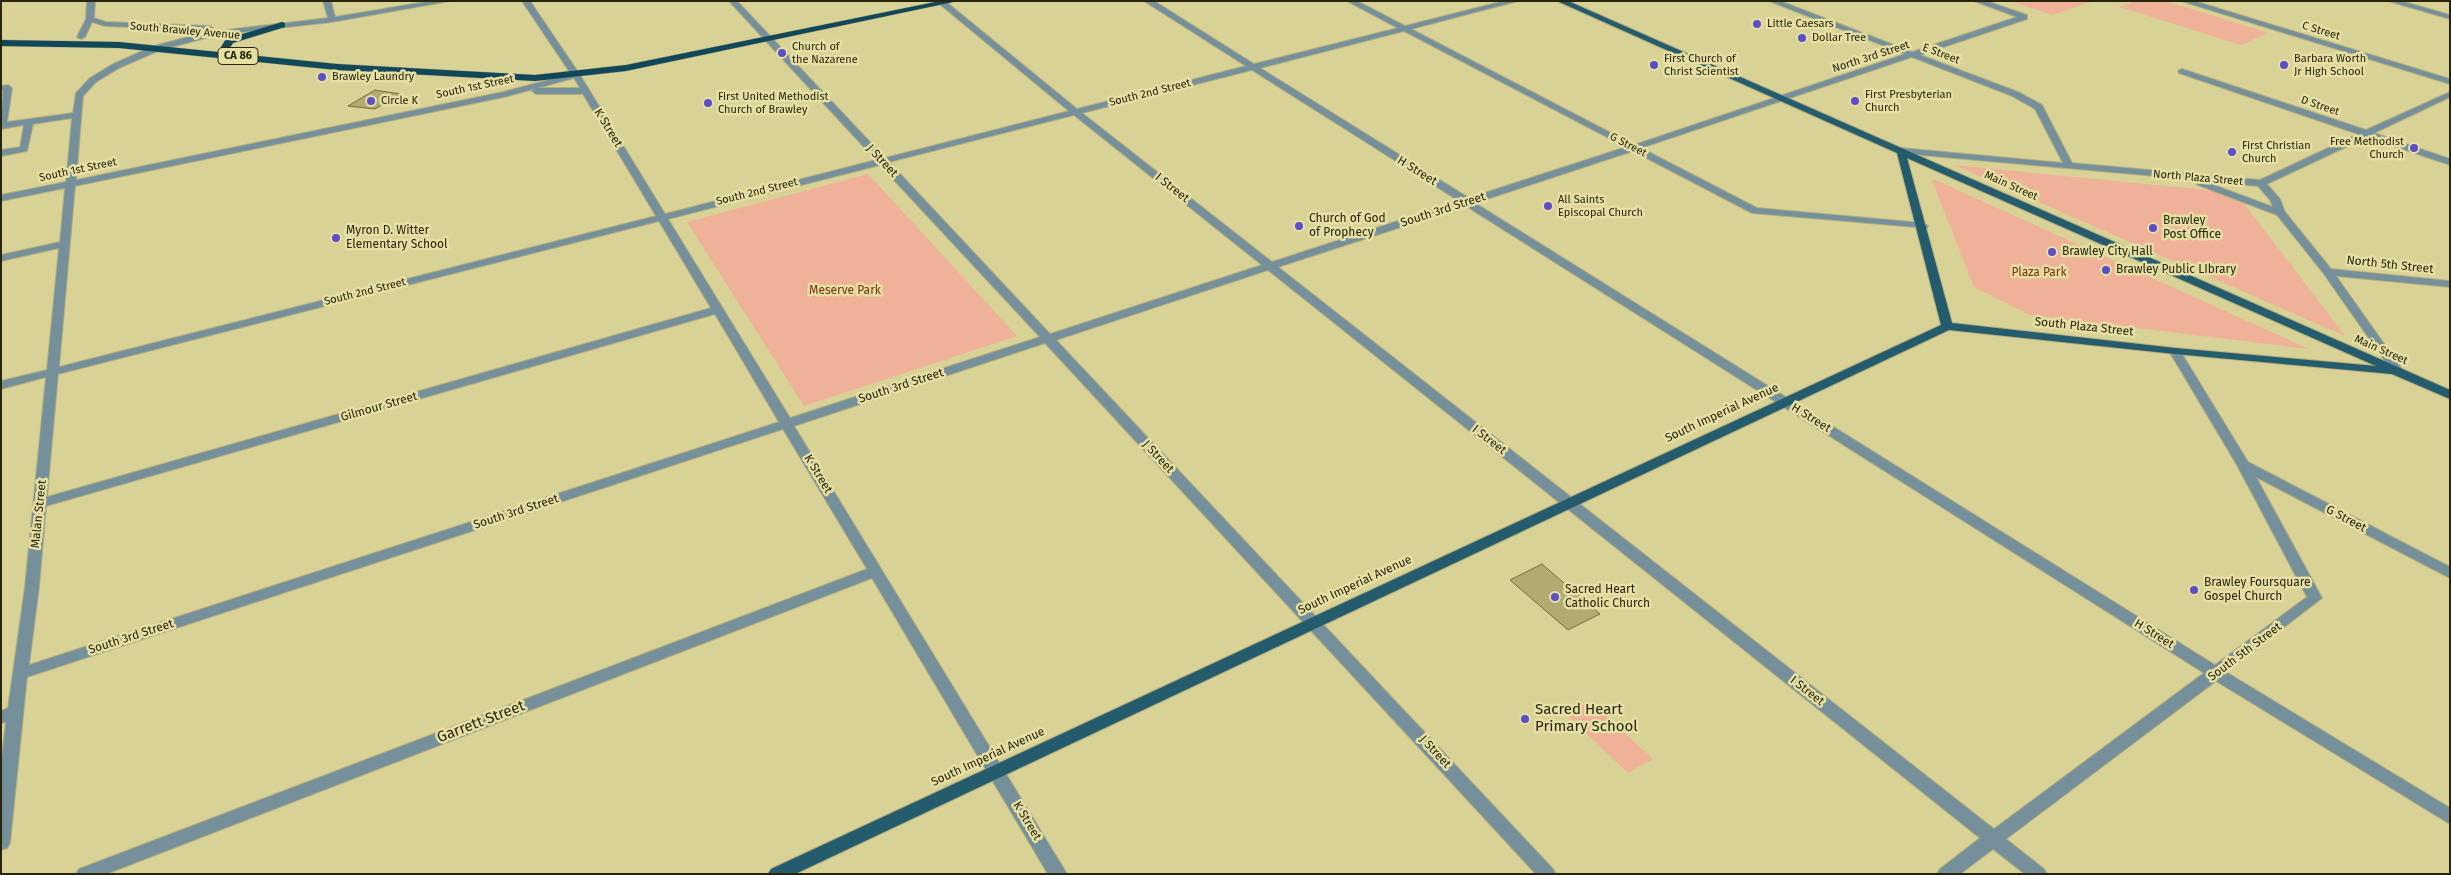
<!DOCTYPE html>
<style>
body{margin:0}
#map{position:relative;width:2451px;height:875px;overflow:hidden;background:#d8d297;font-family:"Fira Sans",sans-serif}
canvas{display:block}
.frame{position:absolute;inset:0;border:2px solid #28250e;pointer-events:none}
</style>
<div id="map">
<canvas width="2451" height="875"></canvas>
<div class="frame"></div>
</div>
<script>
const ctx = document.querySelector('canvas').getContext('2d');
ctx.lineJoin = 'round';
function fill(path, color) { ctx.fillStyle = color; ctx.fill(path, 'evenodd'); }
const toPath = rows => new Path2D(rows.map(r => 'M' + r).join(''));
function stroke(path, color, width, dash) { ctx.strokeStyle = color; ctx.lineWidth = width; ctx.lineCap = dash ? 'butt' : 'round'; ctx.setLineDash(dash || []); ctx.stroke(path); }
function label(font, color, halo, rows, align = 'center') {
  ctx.font = font + ' "Fira Sans",sans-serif'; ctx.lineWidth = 5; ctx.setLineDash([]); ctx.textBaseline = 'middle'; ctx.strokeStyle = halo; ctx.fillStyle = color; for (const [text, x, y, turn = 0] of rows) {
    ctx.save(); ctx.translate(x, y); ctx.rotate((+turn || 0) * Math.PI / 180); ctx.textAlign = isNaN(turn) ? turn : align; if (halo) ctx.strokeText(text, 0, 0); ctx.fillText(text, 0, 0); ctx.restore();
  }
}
const green = toPath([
 [2011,1,2094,1,2052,15],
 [2135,1,2166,1,2269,33,2241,45,2119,7],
 [1954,165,2236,193,2345,336],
 [868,174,1017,336,804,406,687,222],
 [1931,178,2309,349,2030,315,1974,287],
 [1590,701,1653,759,1628,773,1566,714]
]);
const building = toPath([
 [375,90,400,94,375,109,348,106,375,90],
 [1542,564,1600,614,1568,630,1510,580,1542,564]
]);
const minor = toPath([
 [87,1,95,1,94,18,106,22,209,26,213,28,209,30,105,26,92,22,85,37,81,39,77,37,86,19,87,1],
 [323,1,331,1,335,17,431,1,450,1,332,22,217,35,160,50,119,68,96,82,83,96,76,180,503,92,571,74,522,1,530,1,580,75,665,214,876,160,729,1,737,1,885,158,1069,111,936,1,945,1,1077,109,1246,66,1144,1,1154,1,1254,64,1398,28,1347,1,1357,1,1405,26,1504,1,1518,1,1411,29,1634,145,1905,54,1769,1,1780,1,1912,52,2017,17,1974,1,1986,1,2027,15,2027,19,1920,55,2018,92,2042,105,2072,163,2260,180,2358,134,2179,73,2178,71,2182,69,2366,130,2450,92,2450,97,2374,133,2450,159,2450,165,2367,137,2267,184,2280,199,2285,212,2331,269,2450,281,2450,287,2336,276,2404,372,2398,376,2394,374,2324,274,2277,215,2198,185,2196,183,2200,180,1898,153,1896,151,1901,148,2063,163,2035,109,2012,96,1912,57,1641,148,1757,208,1923,223,1928,226,1927,228,1752,213,1633,151,1475,203,2215,665,2307,597,2237,465,2169,351,2175,348,2179,349,2248,462,2450,567,2450,578,2256,477,2322,598,2226,672,2450,808,2450,824,2216,681,2006,839,2044,869,2047,874,2025,874,1993,849,1960,874,1937,874,1940,869,1980,838,1268,270,1056,340,1553,869,1556,874,1536,874,1045,343,794,426,1067,874,1048,874,872,578,106,874,76,874,79,869,867,569,783,429,27,677,10,843,7,848,1,850,1,764,6,722,1,723,1,711,8,708,25,587,46,377,1,389,1,381,47,370,59,248,1,261,1,255,60,242,65,188,1,201,1,195,66,182,72,118,33,124,27,151,1,156,1,150,20,147,24,125,1,129,3,91,1,91,1,86,8,85,12,88,7,122,73,113,76,93,90,78,113,64,154,46,188,37,217,31,328,18,323,1],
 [1404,31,1626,147,1469,198,1260,68,1404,31],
 [1252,70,1459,201,1272,262,1082,113,1252,70],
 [574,78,580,88,536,88,532,91,536,94,583,94,656,216,59,367,75,186,504,97,574,78],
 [1074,115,1262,265,1050,334,889,162,1074,115],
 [880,165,1040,337,790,418,668,219,880,165],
 [2203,181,2258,186,2270,200,2273,207,2203,181],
 [1466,206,2204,673,1994,829,1278,267,1466,206],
 [659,221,711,308,47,497,58,374,659,221],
 [715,314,779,422,29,665,39,587,46,506,715,314],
 [2181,1,2194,1,2450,79,2450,84,2181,1],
 [2388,1,2401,1,2450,15,2450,19,2388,1]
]);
const major = toPath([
 [1557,1,1568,1,2450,390,2450,399,2392,374,2175,354,1949,330,795,874,768,874,771,869,1941,325,1897,153,1557,1],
 [1907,158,2376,366,2175,348,1952,323,1907,158]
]);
const highway = toPath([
 [940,1,958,1,626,71,535,81,337,70,119,48,1,46,1,40,119,42,337,64,535,75,626,65,940,1],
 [282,22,285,23,285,27,233,43,229,49,221,47,226,39,282,22]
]);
const markers = [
 [1757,24,5,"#5b4ec7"],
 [1802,38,5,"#5b4ec7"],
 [782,53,5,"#5b4ec7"],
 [1654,65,5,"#5b4ec7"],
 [2284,65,5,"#5b4ec7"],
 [322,77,5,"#5b4ec7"],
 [371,101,5,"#5b4ec7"],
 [1855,101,5,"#5b4ec7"],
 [708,103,5,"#5b4ec7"],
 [2414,148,5,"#5b4ec7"],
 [2232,152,5,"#5b4ec7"],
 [1548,206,5,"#5b4ec7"],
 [1299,226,5,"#5b4ec7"],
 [2153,228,5,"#5b4ec7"],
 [336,238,5,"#5b4ec7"],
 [2052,252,5,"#5b4ec7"],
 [2106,270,5,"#5b4ec7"],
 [2194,590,5,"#5b4ec7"],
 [1555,597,5,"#5b4ec7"],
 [1525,719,5,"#5b4ec7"]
];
const farPoinames = [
 ["Little Caesars",1767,24],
 ["Dollar Tree",1812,38],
 ["Church of",792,47],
 ["the Nazarene",792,60],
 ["First Church of",1664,59],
 ["Christ Scientist",1664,72],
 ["Barbara Worth",2294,59],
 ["Jr High School",2294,72],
 ["Brawley Laundry",332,77],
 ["First Presbyterian",1865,95],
 ["Church",1865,108],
 ["First United Methodist",718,97],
 ["Church of Brawley",718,110],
 ["Circle K",381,101],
 ["Free Methodist",2404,142,"right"],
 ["Church",2404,155,"right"],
 ["First Christian",2242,146],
 ["Church",2242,159],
 ["All Saints",1558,200],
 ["Episcopal Church",1558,213]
];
const farStreetnames = [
 ["South Brawley Avenue",185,31,5],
 ["C Street",2321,31,17],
 ["E Street",1941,54,21],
 ["North 3rd Street",1871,57,-18],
 ["South 1st Street",475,87,-12],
 ["South 2nd Street",1150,93,-14],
 ["D Street",2320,106,19],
 ["G Street",1628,145,27],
 ["South 1st Street",78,170,-12],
 ["North Plaza Street",2198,178,5],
 ["Main Street",2011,186,24],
 ["South 2nd Street",757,192,-14],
 ["South 2nd Street",365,292,-14],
 ["Main Street",2381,350,24]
];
const shields = [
 [238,56,40]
];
const shieldNames = [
 ["CA 86",238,56]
];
const streetNames = [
 ["K Street",608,128,59],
 ["J Street",882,161,47],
 ["H Street",1417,171,32],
 ["I Street",1172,188,38],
 ["South 3rd Street",1443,210,-18],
 ["North 5th Street",2390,265,6],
 ["South Plaza Street",2084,327,6],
 ["South 3rd Street",901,386,-18],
 ["Gilmour Street",379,407,-16],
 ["South Imperial Avenue",1722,413,-25],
 ["H Street",1811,418,32],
 ["I Street",1489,440,38],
 ["J Street",1158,457,47],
 ["K Street",818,474,59],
 ["South 3rd Street",516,512,-18],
 ["Malan Street",39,514,-84],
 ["G Street",2346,519,28],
 ["South Imperial Avenue",1355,585,-25],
 ["H Street",2154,634,32],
 ["South 3rd Street",131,637,-18],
 ["South 5th Street",2245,652,-37],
 ["I Street",1807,691,38],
 ["J Street",1435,752,47],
 ["South Imperial Avenue",988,757,-25],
 ["K Street",1027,821,59]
];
const poiNames = [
 ["Church of God",1309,219],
 ["of Prophecy",1309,233],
 ["Brawley",2163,221],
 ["Post Office",2163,235],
 ["Myron D. Witter",346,231],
 ["Elementary School",346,245],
 ["Brawley City Hall",2062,252],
 ["Brawley Public LIbrary",2116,270],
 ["Brawley Foursquare",2204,583],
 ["Gospel Church",2204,597],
 ["Sacred Heart",1565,590],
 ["Catholic Church",1565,604]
];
const parkNames = [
 ["Plaza Park",2039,273],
 ["Meserve Park",845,291]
];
const nearPoinames = [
 ["Sacred Heart",1535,710],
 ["Primary School",1535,727]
];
const nearStreetnames = [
 ["Garrett Street",481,722,-21]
];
fill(green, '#efb198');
fill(building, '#b1ab72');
stroke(building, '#766f38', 1);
stroke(minor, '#b5af7c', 2);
stroke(major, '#b5af7c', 2);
stroke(highway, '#b5af7c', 1);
fill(minor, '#75909a');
fill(major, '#245c6e');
fill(highway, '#114758');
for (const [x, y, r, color] of markers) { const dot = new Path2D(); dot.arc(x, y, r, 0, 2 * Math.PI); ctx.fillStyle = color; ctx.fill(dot); stroke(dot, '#e5dfa4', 2); }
label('11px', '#28250e', '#e5dfa4', farPoinames, 'left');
label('11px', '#28250e', '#e5dfa4', farStreetnames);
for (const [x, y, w] of shields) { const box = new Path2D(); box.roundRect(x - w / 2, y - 8.5, w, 17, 4); ctx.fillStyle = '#e5dfa4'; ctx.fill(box); stroke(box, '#28250e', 1); }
label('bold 11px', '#28250e', null, shieldNames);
label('12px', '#28250e', '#e5dfa4', streetNames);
label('12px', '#28250e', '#e5dfa4', poiNames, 'left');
label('12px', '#7d320f', '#e5dfa4', parkNames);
label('15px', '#28250e', '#e5dfa4', nearPoinames, 'left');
label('15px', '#28250e', '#e5dfa4', nearStreetnames);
</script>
